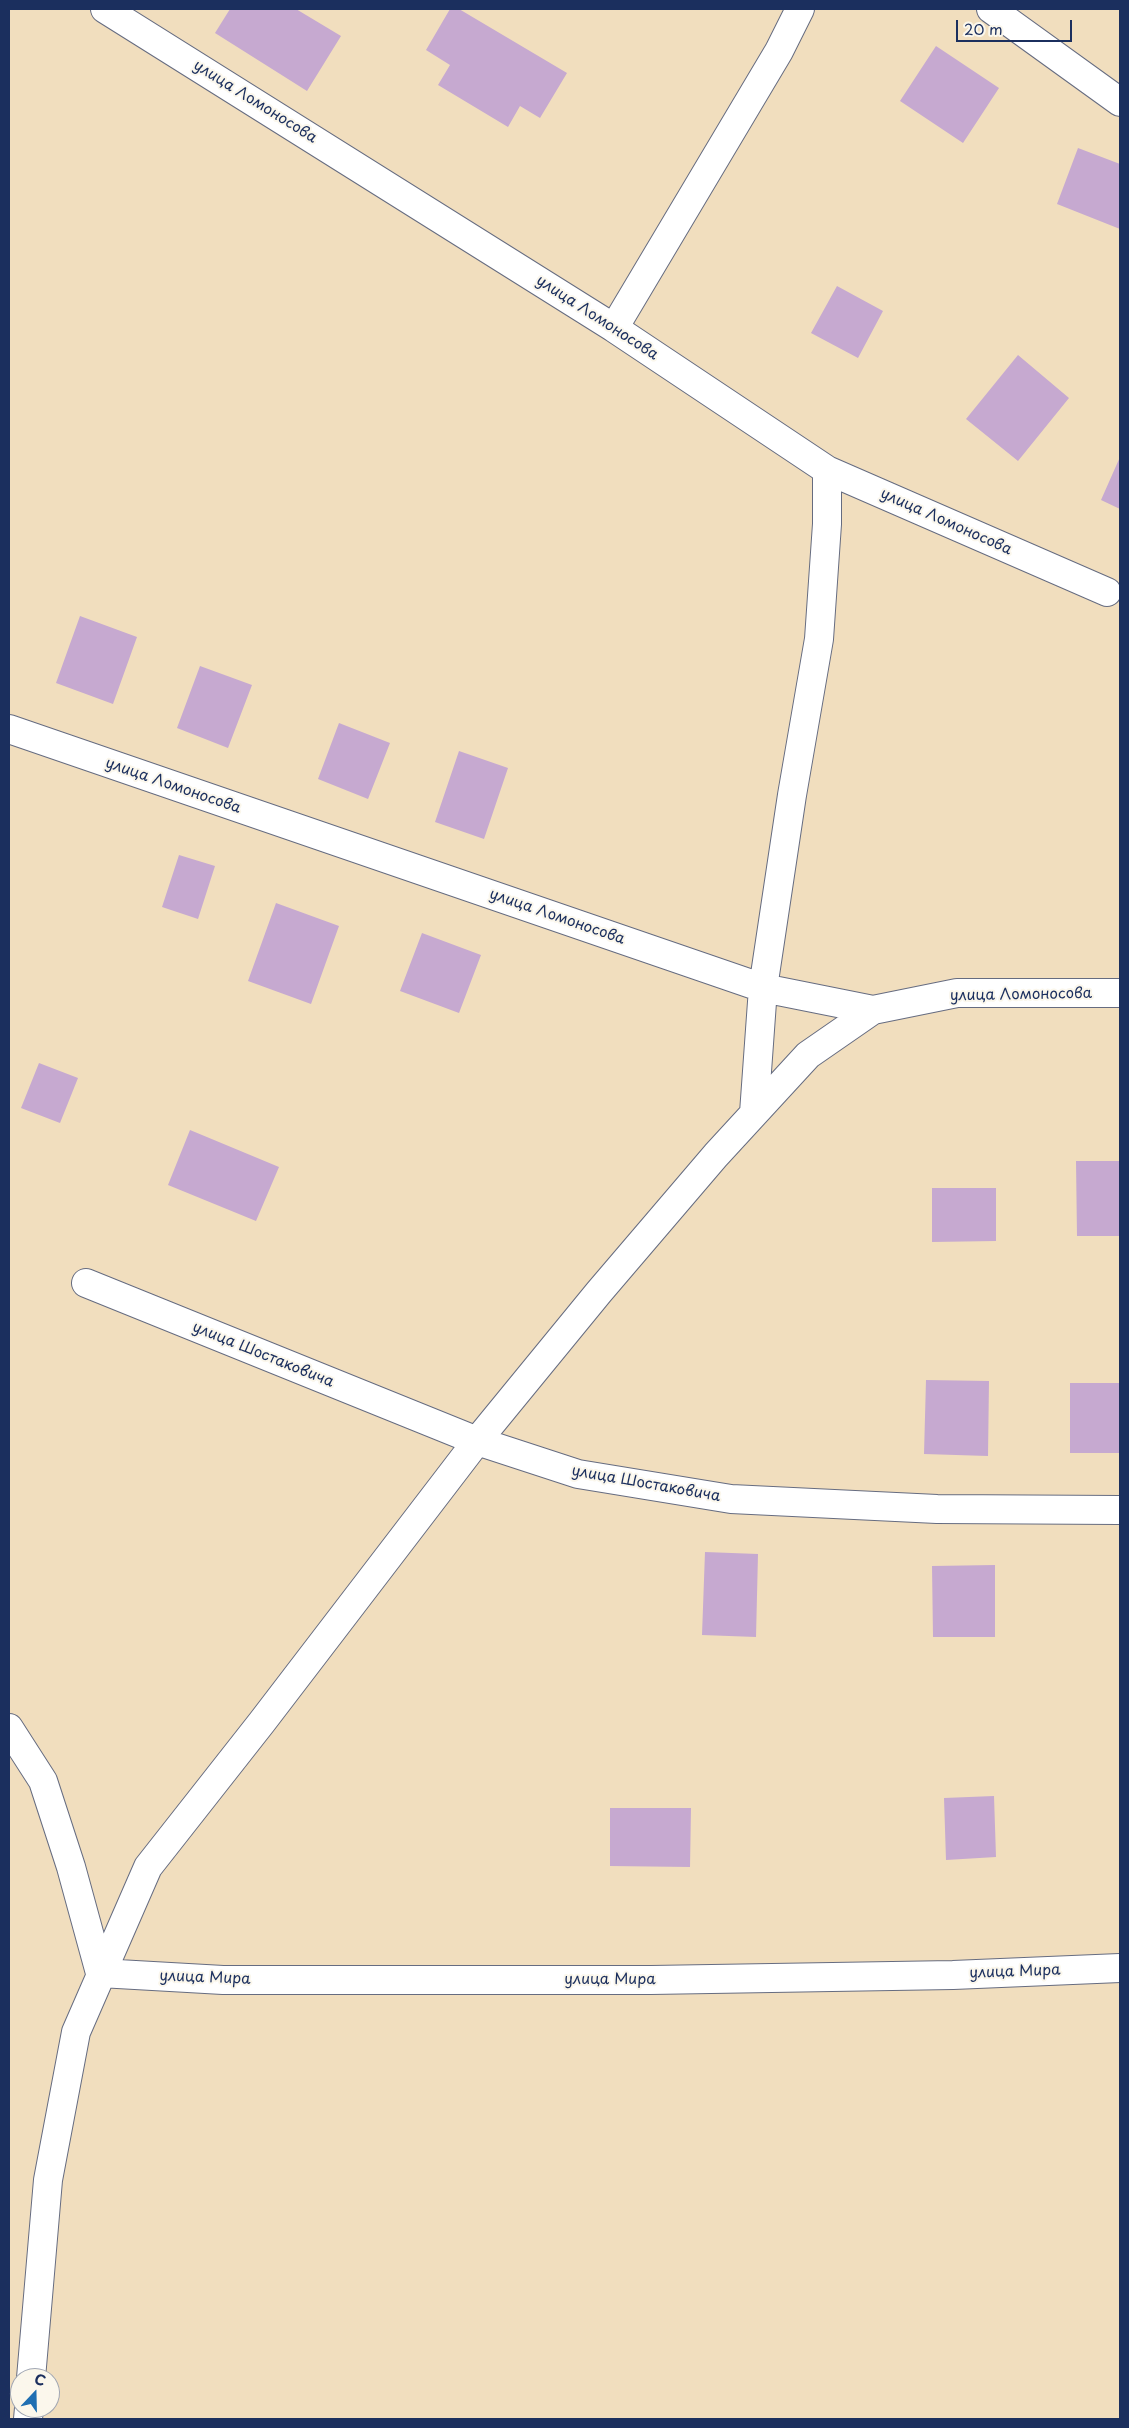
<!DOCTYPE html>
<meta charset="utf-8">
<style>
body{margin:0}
#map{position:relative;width:1129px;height:2428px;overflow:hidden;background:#f1debe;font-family:"Playpen Sans",sans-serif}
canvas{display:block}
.frame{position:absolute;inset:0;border:10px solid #1b2f5e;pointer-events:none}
.north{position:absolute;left:10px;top:2368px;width:50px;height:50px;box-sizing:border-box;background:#fbf7ec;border:1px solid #a1a7b3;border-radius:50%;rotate:21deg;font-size:14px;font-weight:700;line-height:20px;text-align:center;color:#1b2f5e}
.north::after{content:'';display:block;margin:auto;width:18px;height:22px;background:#1f6fb2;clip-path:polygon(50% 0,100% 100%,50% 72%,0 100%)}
.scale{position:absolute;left:956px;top:20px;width:116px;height:22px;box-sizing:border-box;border:2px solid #1b2f5e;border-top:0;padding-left:6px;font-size:15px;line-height:18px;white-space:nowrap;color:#1b2f5e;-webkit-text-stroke:4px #fbf7ec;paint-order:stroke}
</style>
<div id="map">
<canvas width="1129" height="2428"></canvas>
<div class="frame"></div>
<div class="north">С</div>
<div class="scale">20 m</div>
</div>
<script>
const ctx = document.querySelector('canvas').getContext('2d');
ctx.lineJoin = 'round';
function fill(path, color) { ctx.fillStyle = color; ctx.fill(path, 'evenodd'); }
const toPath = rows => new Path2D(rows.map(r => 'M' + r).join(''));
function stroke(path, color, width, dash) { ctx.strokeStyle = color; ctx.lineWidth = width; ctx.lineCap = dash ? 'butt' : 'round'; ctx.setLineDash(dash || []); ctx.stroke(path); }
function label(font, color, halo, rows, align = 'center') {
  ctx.font = font + ' "Playpen Sans",sans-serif'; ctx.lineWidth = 4; ctx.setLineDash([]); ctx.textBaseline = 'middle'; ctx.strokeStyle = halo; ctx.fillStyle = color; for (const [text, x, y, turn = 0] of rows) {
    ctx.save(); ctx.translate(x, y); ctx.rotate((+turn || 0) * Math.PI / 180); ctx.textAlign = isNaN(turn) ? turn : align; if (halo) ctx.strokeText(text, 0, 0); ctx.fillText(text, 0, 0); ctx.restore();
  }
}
const building = toPath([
 [230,9,296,9,341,36,307,91,215,33],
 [450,9,459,9,567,73,540,118,520,106,508,127,438,85,450,65,426,50],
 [936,46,999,88,963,143,900,101],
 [1078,148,1120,164,1120,229,1057,204],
 [837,286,883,311,858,358,811,333],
 [1018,355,1069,398,1018,461,966,419],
 [1120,457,1120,509,1101,500],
 [80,616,137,637,113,704,56,683],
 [200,666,252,685,228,748,177,728],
 [339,723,390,743,368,799,318,779],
 [459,751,508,768,484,839,435,822],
 [179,855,215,866,198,919,162,907],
 [276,903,339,926,311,1004,248,981],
 [422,933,481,955,459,1013,400,991],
 [39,1063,78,1078,60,1123,21,1108],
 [190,1130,279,1167,256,1221,168,1185],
 [1076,1161,1120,1161,1120,1236,1077,1236],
 [932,1188,996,1188,996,1241,932,1242],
 [926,1380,989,1381,988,1456,924,1454],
 [1070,1383,1120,1383,1120,1453,1070,1453],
 [705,1552,758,1554,756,1637,702,1635],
 [995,1565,995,1637,933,1637,932,1566],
 [994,1796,996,1857,946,1860,944,1798],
 [610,1808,691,1808,690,1867,610,1866]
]);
const minor = toPath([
 [105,9,614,328,827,470,1107,592],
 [991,9,1120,102],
 [614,328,779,51,800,9],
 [9,729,763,988,873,1010,957,993,1120,993],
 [754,1113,763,988,792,795,819,639,827,524,827,470],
 [86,1283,477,1441,578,1474,731,1499,937,1509,1120,1510],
 [9,1728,43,1781,71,1867,100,1973],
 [100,1973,223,1980,651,1980,953,1975,1120,1968],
 [31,2378,48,2180,76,2032,148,1867,262,1722,477,1441,599,1292,716,1155,808,1055,873,1010],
 [28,2419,29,2408]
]);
const streetNames = [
 ["улица Ломоносова",255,102,32],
 ["улица Ломоносова",597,318,33],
 ["улица Ломоносова",946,522,24],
 ["улица Ломоносова",173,786,19],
 ["улица Ломоносова",557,917,19],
 ["улица Ломоносова",1021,995,-1],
 ["улица Шостаковича",263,1355,22],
 ["улица Шостаковича",646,1484,10],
 ["улица Мира",1015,1972,-2],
 ["улица Мира",205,1978,2],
 ["улица Мира",610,1980]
];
fill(building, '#c6a9d0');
stroke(minor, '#666c80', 30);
stroke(minor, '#fff', 28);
label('15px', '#1b2f5e', '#fbf7ec', streetNames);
</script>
